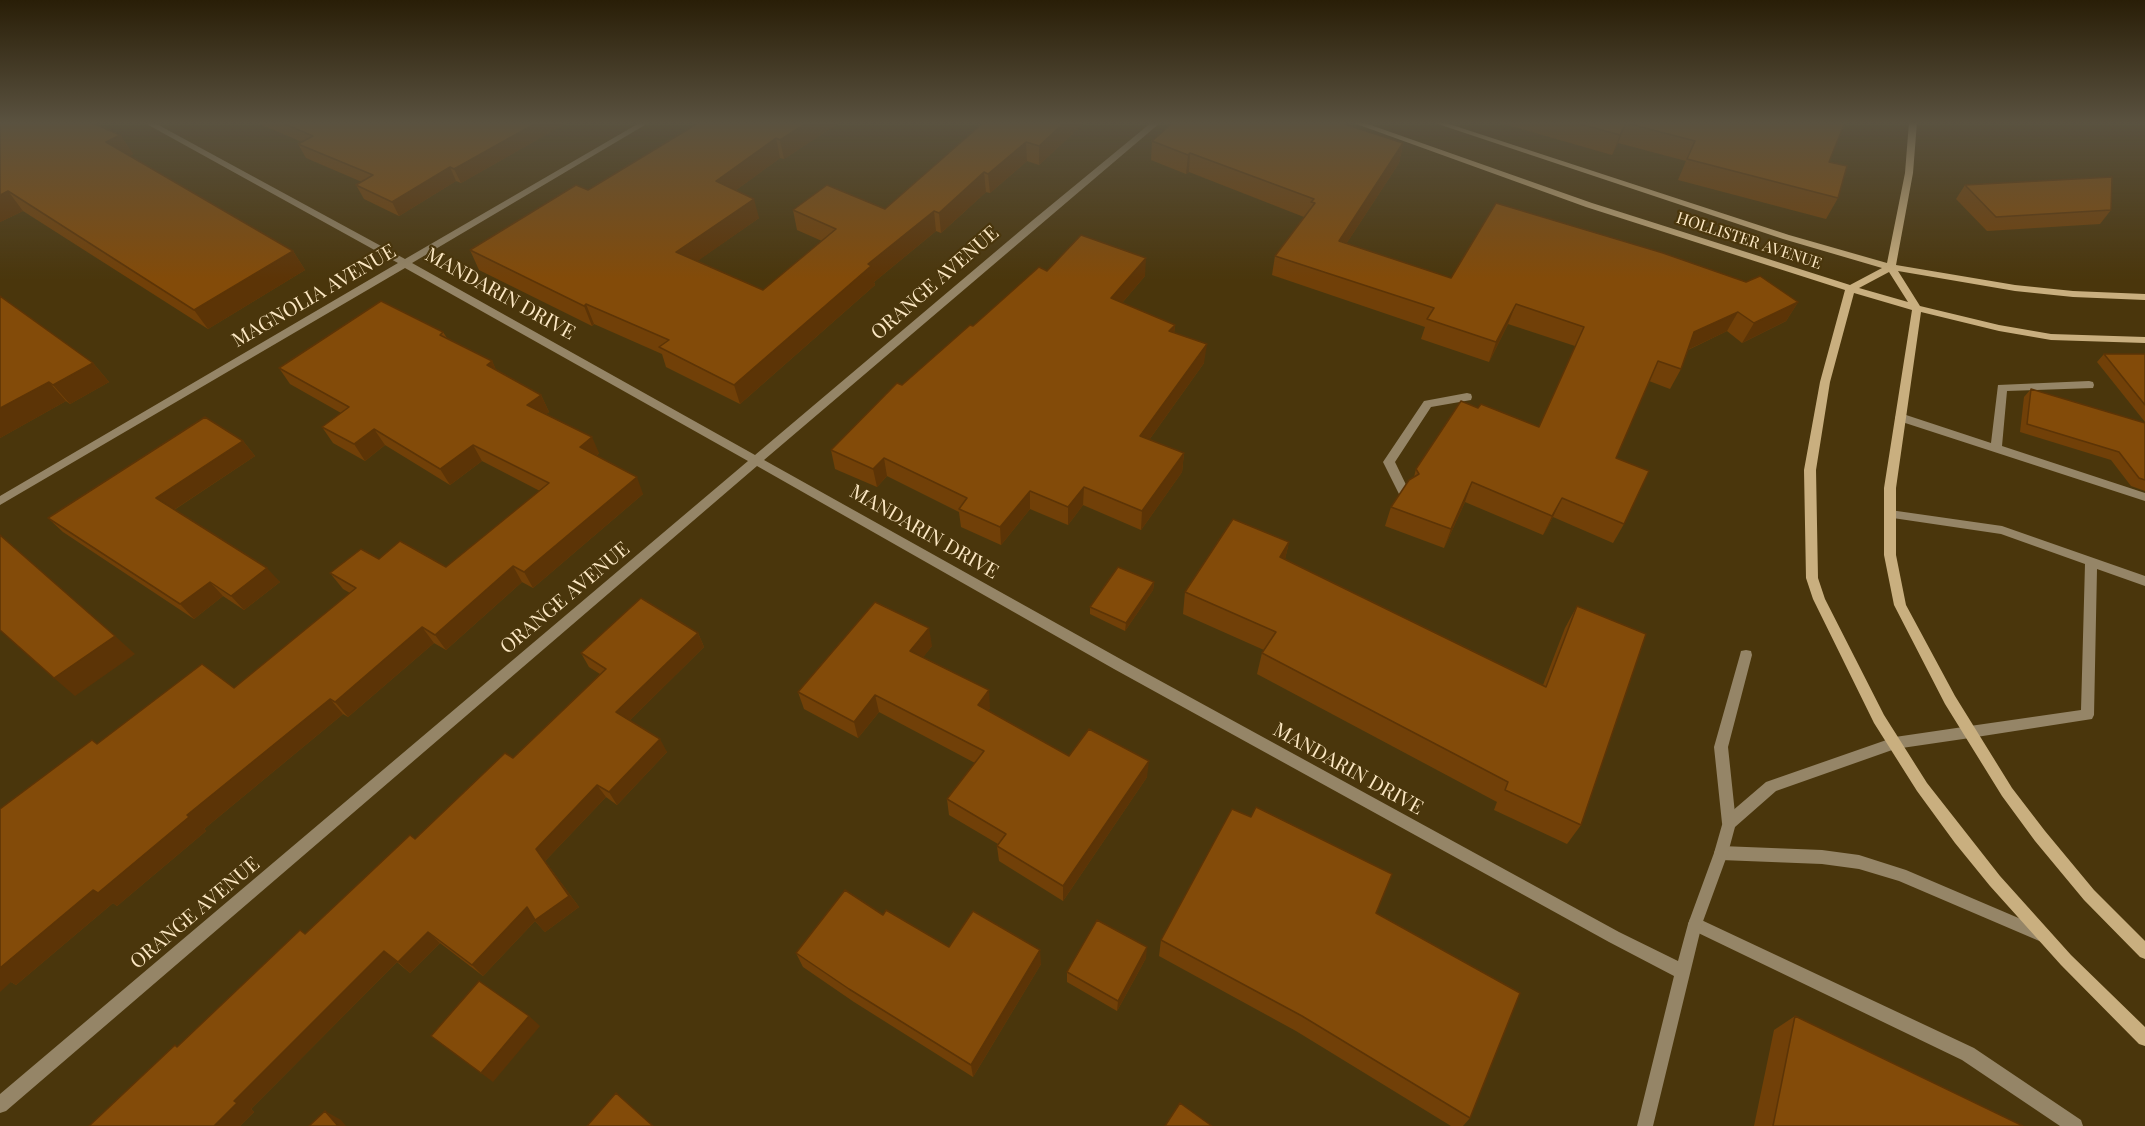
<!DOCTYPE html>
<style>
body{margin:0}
canvas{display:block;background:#4a360c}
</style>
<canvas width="2145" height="1126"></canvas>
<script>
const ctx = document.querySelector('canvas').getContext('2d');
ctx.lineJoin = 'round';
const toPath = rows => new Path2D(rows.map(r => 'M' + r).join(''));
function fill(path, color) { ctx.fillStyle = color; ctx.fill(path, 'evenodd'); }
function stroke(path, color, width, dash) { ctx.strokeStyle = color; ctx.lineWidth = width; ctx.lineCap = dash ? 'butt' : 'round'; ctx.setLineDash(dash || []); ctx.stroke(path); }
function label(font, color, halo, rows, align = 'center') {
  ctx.font = font + ' "Playfair Display",serif'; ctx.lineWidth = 4.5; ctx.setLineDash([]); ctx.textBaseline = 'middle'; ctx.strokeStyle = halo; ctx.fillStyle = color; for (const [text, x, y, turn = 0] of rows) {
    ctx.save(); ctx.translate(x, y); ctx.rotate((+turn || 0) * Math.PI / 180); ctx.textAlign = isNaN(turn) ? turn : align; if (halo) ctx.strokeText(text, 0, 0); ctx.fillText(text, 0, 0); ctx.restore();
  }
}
const lane = toPath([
 [2089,381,2093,382,2094,385,2093,388,2007,391,2002,446,2145,493,2145,501,1896,420,1895,417,1900,413,1991,443,1998,385,2089,381],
 [1467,393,1471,394,1472,397,1471,400,1431,407,1395,462,1410,493,1404,497,1400,496,1383,462,1385,459,1424,401,1467,393],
 [1890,510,2002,526,2145,576,2145,586,2097,569,2094,715,2092,719,1970,738,1965,736,1963,732,1965,728,1970,726,2081,710,2085,564,2001,534,1886,517,1884,514,1890,510],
 [1746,650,1751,651,1752,655,1728,747,1736,823,1734,828,1729,829,1724,828,1722,823,1714,747,1740,655,1741,651,1746,650],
 [1721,846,1822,850,1859,855,1906,870,2049,931,2052,936,2049,941,2044,943,1899,881,1859,869,1822,864,1721,860,1716,858,1714,853,1716,848,1721,846],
 [1695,917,1974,1048,2081,1120,2083,1126,2060,1126,1962,1060,1690,929,1688,924,1690,919,1695,917]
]);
const street = toPath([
 [143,122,153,122,405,259,641,122,650,122,412,263,755,455,1033,220,1152,122,1161,122,764,460,1124,661,1619,932,1678,961,1688,924,1714,853,1724,818,1766,782,1895,737,1970,726,1975,728,1977,732,1975,736,1970,738,1895,749,1776,791,1735,827,1728,853,1702,924,1653,1126,1637,1126,1674,976,1609,942,1114,669,757,466,6,1111,0,1113,0,1094,748,461,405,268,0,505,0,496,398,263,143,122]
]);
const secondary = toPath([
 [1351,122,1362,122,1592,203,1850,285,1882,268,1783,239,1432,122,1443,122,1789,235,1887,263,1905,173,1909,122,1917,122,1913,173,1896,265,2015,285,2073,291,2145,294,2145,300,2073,297,2015,291,1898,271,1920,306,1999,325,2051,334,2145,337,2145,343,2051,340,1999,331,1921,312,1896,488,1896,555,1906,605,1955,696,2012,788,2045,831,2094,890,2145,941,2145,959,2140,957,2084,900,2035,841,2002,796,1945,704,1894,605,1884,555,1884,488,1912,310,1854,293,1830,382,1816,470,1818,578,1825,599,1884,715,1927,783,2000,876,2071,955,2145,1027,2145,1046,2139,1044,2061,965,1990,886,1955,843,1917,791,1874,723,1813,599,1806,578,1804,470,1820,382,1845,290,1586,207,1351,122],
 [1889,272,1908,302,1859,288,1889,272]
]);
const wall = toPath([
 [255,122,568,122,461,183,456,181,399,216,364,199,356,185,362,182,306,158,298,144,302,142],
 [700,122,840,122,784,159,780,158,736,190,759,218,697,261,763,290,822,241,797,230,793,210,885,209,984,122,1085,122,1039,165,1027,161,990,193,986,192,941,233,936,231,874,282,875,285,740,404,666,367,662,354,594,324,592,326,479,270,470,250,588,190],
 [1161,122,1338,122,1403,143,1399,163,1346,244,1451,278,1798,302,1786,321,1742,343,1727,331,1688,350,1681,369,1670,389,1649,381,1616,458,1624,524,1613,543,1553,517,1543,535,1465,502,1444,548,1385,526,1391,507,1414,477,1416,469,1478,408,1539,427,1575,346,1508,324,1489,362,1421,339,1425,327,1272,275,1275,256,1304,217,1189,172,1186,174,1151,160,1152,141,1170,125],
 [1497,122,1845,122,1829,162,1838,198,1826,219,1678,180,1686,161,1618,143,1612,155],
 [0,124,120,135,133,154,129,156,293,251,305,270,208,329,23,211,0,222],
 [1965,185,2111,210,2100,224,1987,231,1956,199],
 [1047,271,1145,276,1122,303,1175,325,1174,333,1204,363,1149,440,1184,453,1182,472,1141,530,1083,505,1068,525,1030,509,1001,545,961,527,959,512,887,476,877,487,835,469,831,450,902,385,973,326],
 [0,296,93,363,109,382,70,404,66,401,0,438],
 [443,332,447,338,492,361,496,370,541,395,549,412,546,414,599,453,596,456,643,494,533,588,522,582,446,650,434,643,348,717,343,714,204,829,206,831,117,906,113,903,16,985,11,982,97,744,234,688,350,593,343,589,330,573,379,559,446,567,540,491,482,461,450,485,385,445,365,461,333,443,322,427,341,413,290,384,279,368],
 [2104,354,2145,354,2145,422,2097,362],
 [2031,389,2145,423,2145,491,2131,486,2111,460,2020,432,2024,397],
 [243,441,255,456,174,510,280,582,244,610,223,596,194,619,63,532,48,518],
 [1289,542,1285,559,1543,685,1565,628,1577,606,1581,825,1567,844,1494,810,1497,802,1257,674,1262,653,1264,650,1183,614,1185,592],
 [1154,582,1153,590,1125,631,1090,614,1090,607],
 [698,633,704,647,630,720,667,752,617,805,606,797,545,861,579,907,545,932,535,921,483,976,440,943,410,973,397,962,251,1109,254,1112,240,1126,89,1126,305,934,415,839,513,758,600,674,589,667,581,653],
 [932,646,923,657,990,708,988,711,1069,756,1147,777,1063,901,999,861,997,846,998,844,949,815,947,799,975,763,879,712,858,738,804,709,798,692],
 [1376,913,1470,1118,1463,1126,1451,1126,1296,1031,1159,956,1161,940],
 [949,947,1041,964,973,1077,854,1002,803,967,796,953],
 [1146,958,1117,1011,1067,982,1067,972],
 [1795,1016,2023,1126,1754,1126,1774,1030]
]);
const shadedWall = toPath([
 [538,122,568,122,461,183,454,169],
 [808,122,840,122,784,159,780,140],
 [1065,122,1085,122,1039,165,1039,146],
 [1626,123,1618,143,1612,155,1620,135],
 [120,135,133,154,119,161,106,142],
 [776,138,780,158,721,201,716,181],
 [1026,142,1027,161,990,193,988,174],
 [1403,143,1399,163,1335,261,1339,241],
 [1190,153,1189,172,1186,174,1188,155],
 [450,167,456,181,399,216,392,202],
 [984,172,986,192,941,233,939,213],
 [8,191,23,211,0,222,0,195],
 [754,199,759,218,682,272,676,252],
 [934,211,936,231,874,282,875,285,740,404,734,385,868,264],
 [293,251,305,270,208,329,194,310],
 [1146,258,1145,276,1110,317,1111,298],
 [1798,302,1786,321,1742,343,1754,323],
 [586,304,594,324,592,326,584,306],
 [1516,304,1508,324,1489,362,1496,342],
 [1738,312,1727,331,1683,352,1694,332],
 [1175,325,1173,344,1169,331],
 [1207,344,1204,363,1139,454,1140,436],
 [492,361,500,378,487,365],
 [93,363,109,382,70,404,53,385],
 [49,382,66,401,0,438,0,408],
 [541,395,549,412,535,422,527,405],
 [374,429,385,445,365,461,354,444],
 [592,437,599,453,587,464,580,447],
 [243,441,255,456,169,513,156,498],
 [473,445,482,461,450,485,440,469],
 [1184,453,1182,472,1141,530,1142,511],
 [884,458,887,476,877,487,873,469],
 [637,477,643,494,533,588,524,572],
 [1472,482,1465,502,1444,548,1451,529],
 [1084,487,1083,505,1068,525,1068,507],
 [1030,491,1030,509,1001,545,1000,527],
 [1562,498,1553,517,1543,535,1552,516],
 [1289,542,1284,564,1280,557],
 [513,566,522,582,446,650,435,635],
 [267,568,280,582,244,610,231,596],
 [210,582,223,596,194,619,180,604],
 [1154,582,1153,590,1125,631,1126,623],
 [422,627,434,643,348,717,335,702],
 [929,628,932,646,914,669,910,651],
 [698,633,704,647,624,726,616,712],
 [115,636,135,654,75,696,54,678],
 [989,690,990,708,980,722,978,705],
 [875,695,879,712,858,738,854,722],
 [330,699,343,714,204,829,206,831,117,906,113,903,16,985,11,982,0,992,0,968,93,890,187,815],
 [660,739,667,752,617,805,609,792],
 [1149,761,1147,777,1063,901,1063,886],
 [597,785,606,797,545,861,579,907,545,932,535,921,483,976,472,965,536,849],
 [428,932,440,943,410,973,398,962],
 [1147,947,1146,958,1117,1011,1118,1001],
 [1040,950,1041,964,973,1077,971,1065],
 [384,951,397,962,251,1109,254,1112,240,1126,214,1126,234,1101],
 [529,1016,540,1026,493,1082,481,1073],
 [325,1111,341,1120,346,1126,338,1126]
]);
const building = toPath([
 [5,122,90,122,120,135,106,142,293,251,194,310,8,191,0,195,0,124,5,122],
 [280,122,538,122,454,169,450,167,392,202,356,185,373,175,298,144,313,136,280,122],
 [700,122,808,122,780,140,776,138,716,181,754,199,676,252,763,290,836,229,793,210,827,185,885,209,984,122,1065,122,1039,146,1026,142,988,174,984,172,939,213,934,211,868,264,871,266,734,385,659,347,669,340,586,304,584,306,470,250,576,185,588,190,700,122],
 [1174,122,1338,122,1403,143,1339,241,1451,278,1496,203,1663,253,1746,282,1760,276,1798,302,1754,323,1738,312,1694,332,1681,369,1658,361,1616,458,1649,471,1624,524,1562,498,1552,516,1472,482,1451,529,1391,507,1409,480,1419,474,1416,469,1461,401,1478,408,1481,404,1539,427,1584,327,1516,304,1496,342,1427,319,1434,308,1275,256,1315,203,1311,202,1314,199,1190,153,1188,155,1152,141,1174,122],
 [1573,122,1845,122,1829,162,1847,166,1838,198,1687,159,1695,141,1626,123,1620,135,1573,122],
 [2112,177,2111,210,1996,217,1965,185,2112,177],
 [1081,235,1146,258,1111,298,1175,325,1169,331,1207,344,1140,436,1184,453,1142,511,1084,487,1068,507,1030,491,1000,527,959,509,967,498,884,458,873,469,831,450,897,383,902,385,970,325,973,326,1039,267,1047,271,1081,235],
 [0,296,93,363,53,385,49,382,0,408,0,296],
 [381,301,443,332,440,335,492,361,487,365,541,395,527,405,592,437,580,447,637,477,524,572,513,566,435,635,422,627,335,702,330,699,187,815,189,817,98,893,93,890,0,968,0,809,92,740,97,744,202,664,234,688,356,588,330,573,361,549,379,559,400,541,446,567,549,483,473,445,440,469,374,429,354,444,322,427,349,407,279,368,381,301],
 [2104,354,2145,354,2145,405,2104,354],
 [2031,389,2145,423,2145,480,2139,478,2119,452,2027,424,2031,389],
 [205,417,243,441,156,498,267,568,231,596,210,582,180,604,48,518,205,417],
 [1233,519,1289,542,1280,557,1546,687,1577,606,1646,634,1581,825,1505,790,1508,782,1262,653,1276,632,1185,592,1233,519],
 [0,535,115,636,54,678,0,630,0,535],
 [1118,567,1154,582,1126,623,1090,607,1118,567],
 [641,598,698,633,616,712,660,739,609,792,597,785,536,849,569,896,535,920,527,907,472,965,428,932,398,962,384,951,234,1101,237,1103,214,1126,89,1126,175,1045,177,1047,300,930,305,934,410,835,415,839,505,753,513,758,606,669,581,653,641,598],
 [875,602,929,628,910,651,989,690,978,705,1069,756,1089,729,1149,761,1063,886,997,846,1006,834,947,799,984,751,875,695,854,722,798,692,875,602],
 [1256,807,1392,874,1376,913,1520,993,1470,1118,1302,1016,1161,940,1232,809,1251,817,1256,807],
 [845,890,883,915,886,910,949,947,973,911,1040,950,971,1065,849,989,796,953,845,890],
 [1097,920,1147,947,1118,1001,1067,972,1097,920],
 [479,981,529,1016,481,1073,431,1036,479,981],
 [1795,1016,2023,1126,1773,1126,1795,1016],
 [616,1093,653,1126,587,1126,616,1093],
 [1180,1103,1212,1126,1165,1126,1180,1103],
 [325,1111,338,1126,309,1126,325,1111]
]);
const farStreetnames = [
 ["HOLLISTER AVENUE",1749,241,18]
];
const streetNames = [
 ["ORANGE AVENUE",935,283,-41],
 ["MANDARIN DRIVE",500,294,29],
 ["MAGNOLIA AVENUE",314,296,-30],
 ["MANDARIN DRIVE",924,532,30],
 ["ORANGE AVENUE",565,598,-40],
 ["MANDARIN DRIVE",1348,769,29],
 ["ORANGE AVENUE",195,913,-40]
];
fill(lane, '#958567');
fill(street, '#958567');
fill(secondary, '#c9af7f');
fill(wall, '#714008');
fill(shadedWall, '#5c3406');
fill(building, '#834b09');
stroke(building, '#5c3406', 1.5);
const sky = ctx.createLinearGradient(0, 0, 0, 279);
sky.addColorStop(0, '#291e07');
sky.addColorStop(0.44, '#5a5240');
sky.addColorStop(1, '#5a524000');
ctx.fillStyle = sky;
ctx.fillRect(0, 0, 2145, 279);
label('16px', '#fce8c4', '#4a360c', farStreetnames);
label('20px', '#fce8c4', '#4a360c', streetNames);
</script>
